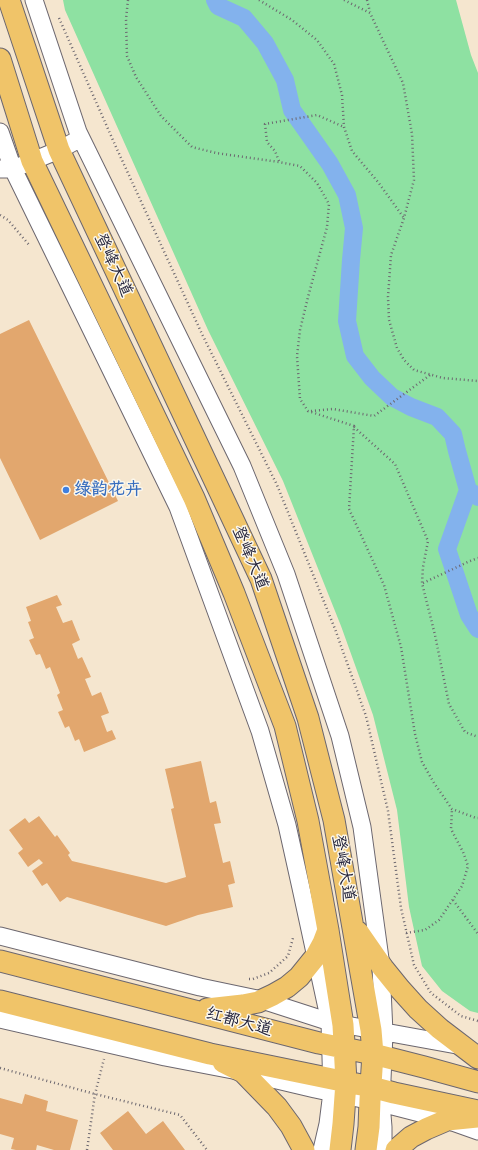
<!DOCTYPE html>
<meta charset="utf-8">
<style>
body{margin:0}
canvas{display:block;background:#f5e6cf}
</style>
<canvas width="478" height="1150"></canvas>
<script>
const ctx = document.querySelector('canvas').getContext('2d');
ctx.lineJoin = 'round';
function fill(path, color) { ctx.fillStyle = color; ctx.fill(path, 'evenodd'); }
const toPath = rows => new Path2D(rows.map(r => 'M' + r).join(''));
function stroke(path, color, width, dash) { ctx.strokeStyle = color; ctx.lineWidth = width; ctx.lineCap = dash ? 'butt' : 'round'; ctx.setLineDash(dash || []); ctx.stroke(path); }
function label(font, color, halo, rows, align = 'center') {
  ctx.font = font + ' Caveat,"LXGW WenKai TC",sans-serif'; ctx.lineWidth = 3; ctx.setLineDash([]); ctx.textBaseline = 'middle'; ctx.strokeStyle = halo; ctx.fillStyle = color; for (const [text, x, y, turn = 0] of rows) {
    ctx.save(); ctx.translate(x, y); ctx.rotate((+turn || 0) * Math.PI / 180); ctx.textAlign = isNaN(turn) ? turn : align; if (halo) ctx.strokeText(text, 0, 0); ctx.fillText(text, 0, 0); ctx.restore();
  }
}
const green = toPath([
 [63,0,456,0,471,55,478,73,478,1013,470,1011,442,991,422,966,409,907,397,810,373,715,341,626,283,481,208,330,65,10]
]);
const canal = toPath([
 [215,0,218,6,244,18,265,43,285,80,292,110,330,164,347,195,354,228,351,260,347,321,355,356,372,378,392,397,411,407,437,417,453,434,457,451,468,490,478,497],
 [468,490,447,549,469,615,478,629]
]);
const building = toPath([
 [29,320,118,501,40,540,0,458,0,334],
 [57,595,62,605,56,607,63,623,72,620,80,640,72,644,78,659,82,657,91,677,85,679,92,696,101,692,109,713,101,716,107,732,112,730,116,739,84,752,79,739,75,741,69,726,65,728,58,712,63,710,57,695,60,693,50,667,46,669,40,654,36,655,29,640,34,638,28,622,31,621,26,607],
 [201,761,210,803,216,801,221,823,214,824,223,863,230,861,235,883,228,885,233,907,198,915,166,926,67,897,60,902,47,883,42,886,32,871,43,863,39,859,28,867,18,853,23,849,9,830,25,818,29,823,39,816,55,837,57,835,70,853,68,855,72,861,166,883,186,877,171,809,174,808,165,769],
 [25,1094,48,1101,46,1111,78,1120,70,1150,54,1150,37,1145,36,1150,16,1150,11,1149,14,1138,0,1134,0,1098,22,1104],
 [128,1111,146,1134,163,1121,185,1150,113,1150,100,1133]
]);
const path = toPath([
 [128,0,126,19,127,56,136,77,161,116,192,147,216,153,279,162,300,166,317,183,329,204,327,227,308,297,300,330,297,356,300,399,308,411,354,426,349,509,384,585,401,647,415,734,422,762,434,783,452,809,476,818,478,818],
 [259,0,292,20,317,40,334,64,342,95,344,127,352,151,378,182,404,218],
 [344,0,370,13,403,83,412,134,414,180,404,218,391,255,388,297,389,320,397,348,404,360,414,370,443,378,478,381],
 [367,0,370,12],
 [59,18,116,147,202,334,277,485,335,629,366,716,388,811,401,908,414,965,431,993,461,1016,478,1021],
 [279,161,275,151,267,142,265,124,317,115,344,127],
 [0,215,8,220,30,246],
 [311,411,333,409,374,416,430,375],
 [354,427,395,464,428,541,423,567,422,583,435,635,449,704,465,732,478,737],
 [423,583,470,561,478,558],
 [453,900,478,934],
 [406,933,425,930,439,920,462,886,468,866,463,852,451,829,452,809],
 [249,979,253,979,269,973,288,956,293,938],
 [0,1068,95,1094,180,1115,207,1150],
 [87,1150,95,1094,104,1059]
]);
const tertiary = toPath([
 [34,0,78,132,242,466,286,574,340,736,362,827,381,966,384,1033,381,1103,383,1127,383,1150],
 [0,132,13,169,178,507,260,731,287,825,301,888,330,1022,332,1092,328,1124,322,1150],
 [0,169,13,169,59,150,81,138],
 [0,936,200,987,262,1000,330,1022,462,1046],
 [0,1019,165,1057,243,1072,315,1089,381,1103,447,1120,478,1131]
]);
const primary = toPath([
 [9,0,59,150,261,579,308,718,334,820,371,1030,373,1054,370,1100,369,1127,366,1150],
 [0,59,32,161,194,498,234,593,285,726,308,821,328,930,343,1025,346,1082,343,1124,340,1150],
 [358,932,383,968,400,989,418,1009,440,1029,478,1058],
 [0,961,319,1043,373,1054,424,1067,478,1082],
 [0,1001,210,1054,371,1087,394,1093,478,1111],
 [207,1009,243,1005,258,1002,273,995,287,987,299,977,316,956,323,943,328,930],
 [223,1062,243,1072,277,1107,291,1126,304,1150],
 [396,1150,411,1137,426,1129,447,1120,478,1117]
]);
const markers = [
 [66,490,4,"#3f7fe0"]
];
const streetNames = [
 ["登峰大道",113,265,65],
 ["登峰大道",250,558,67],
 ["登峰大道",343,868,80],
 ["红都大道",239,1022,15]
];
const shopNames = [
 ["绿韵花卉",74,490]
];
fill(green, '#8ee1a2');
stroke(canal, '#83b2ed', 18);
fill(building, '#e2a76e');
stroke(tertiary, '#6c676f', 19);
stroke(primary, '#6c676f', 23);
stroke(path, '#6c676f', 2.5, [1, 3]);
stroke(tertiary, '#fff', 17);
stroke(primary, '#f0c469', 21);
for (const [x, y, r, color] of markers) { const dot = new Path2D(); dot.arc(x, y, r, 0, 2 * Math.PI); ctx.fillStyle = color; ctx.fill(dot); stroke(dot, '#fbf7ec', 1.5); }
label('17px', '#22223b', '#fbf7ec', streetNames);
label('bold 17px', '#366cbe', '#fbf7ec', shopNames, 'left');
</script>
